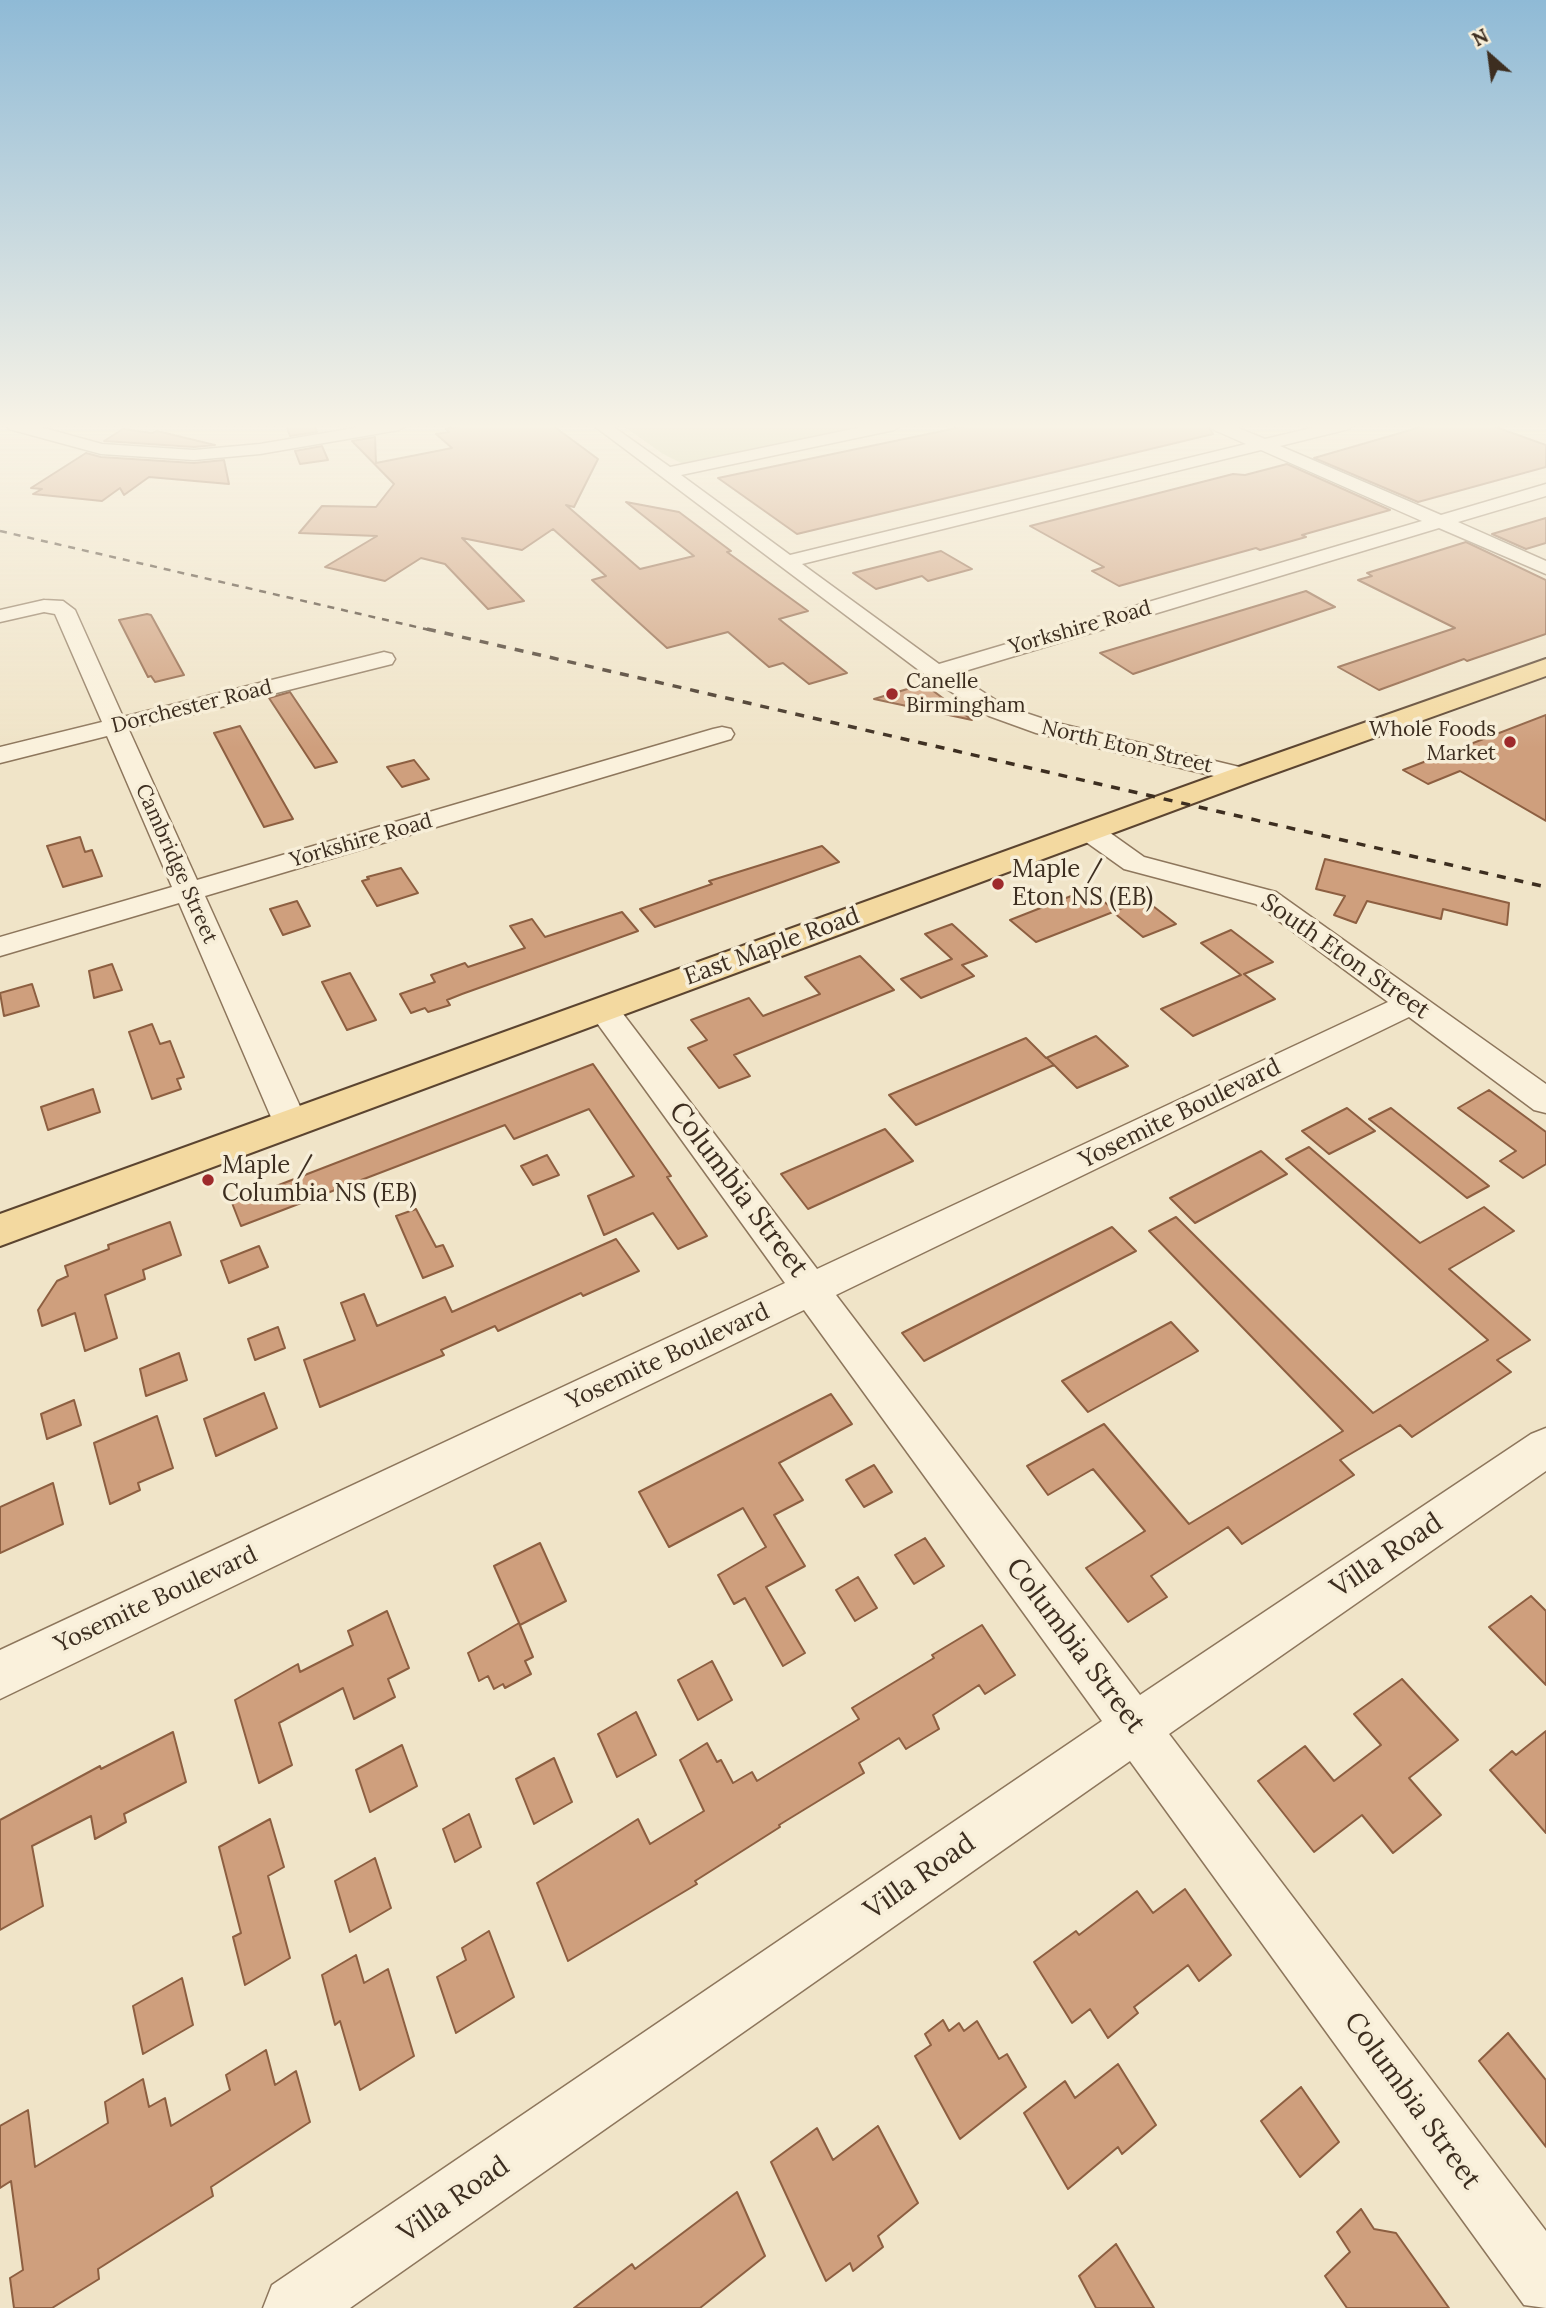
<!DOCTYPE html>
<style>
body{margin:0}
#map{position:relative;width:1546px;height:2308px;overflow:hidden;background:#f0e4c8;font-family:Lora,serif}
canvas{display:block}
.north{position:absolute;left:1455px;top:21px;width:70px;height:70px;-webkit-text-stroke:5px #f7eed8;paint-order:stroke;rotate:332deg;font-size:19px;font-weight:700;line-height:28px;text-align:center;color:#3d2e20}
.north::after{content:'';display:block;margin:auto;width:24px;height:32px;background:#3d2e20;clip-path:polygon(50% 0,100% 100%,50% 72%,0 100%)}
</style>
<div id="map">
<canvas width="1546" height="2308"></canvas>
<div class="north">N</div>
</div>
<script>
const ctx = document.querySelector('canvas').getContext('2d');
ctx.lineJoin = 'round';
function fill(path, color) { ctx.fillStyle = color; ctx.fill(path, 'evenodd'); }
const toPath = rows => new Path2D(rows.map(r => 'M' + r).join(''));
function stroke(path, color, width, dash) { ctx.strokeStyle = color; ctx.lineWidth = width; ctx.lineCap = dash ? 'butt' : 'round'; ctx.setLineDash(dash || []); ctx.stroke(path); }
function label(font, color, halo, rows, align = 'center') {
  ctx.font = font + ' Lora,serif'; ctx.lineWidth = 7; ctx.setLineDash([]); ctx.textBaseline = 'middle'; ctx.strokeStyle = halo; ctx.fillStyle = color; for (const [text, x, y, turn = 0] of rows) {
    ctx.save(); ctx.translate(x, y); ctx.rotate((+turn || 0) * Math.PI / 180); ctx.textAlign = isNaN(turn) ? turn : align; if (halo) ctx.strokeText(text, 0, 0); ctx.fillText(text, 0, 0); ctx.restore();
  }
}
const green = toPath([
 [622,425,871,425,683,464,663,454]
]);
const building = toPath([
 [286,425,314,425,317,432,290,436,286,425],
 [468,425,552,425,598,459,574,507,566,505,640,569,694,556,626,502,679,512,731,551,727,552,808,611,779,619,847,673,809,684,783,663,769,667,728,632,667,648,592,580,606,576,553,529,522,550,462,538,524,601,488,609,445,564,421,558,385,581,325,567,377,536,299,533,322,506,376,507,394,484,352,441,375,437,376,463,452,448,436,434,449,432,446,429,468,425],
 [971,425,1207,425,1213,434,797,534,718,478,971,425],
 [1428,425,1490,425,1546,445,1546,467,1418,502,1314,458,1428,425],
 [123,429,152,433,157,431,215,445,194,447,104,441,123,429],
 [322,446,328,460,300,464,295,451,322,446],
 [86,453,101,457,194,463,224,460,229,484,149,477,124,495,120,488,102,501,33,494,42,489,31,488,86,453],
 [1287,464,1390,510,1302,535,1306,537,1260,550,1256,548,1119,586,1092,571,1104,567,1030,526,1233,474,1245,475,1287,464],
 [1546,518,1546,543,1526,549,1492,534,1546,518],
 [1466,542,1546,580,1546,634,1467,661,1464,659,1379,690,1338,667,1455,628,1358,580,1372,576,1367,573,1466,542],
 [941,551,972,569,928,581,922,576,876,589,853,573,941,551],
 [1306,591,1335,607,1133,674,1100,653,1306,591],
 [147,614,151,615,184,675,155,682,151,676,148,677,119,620,147,614],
 [924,684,972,720,874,699,924,684],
 [290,692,337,762,315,768,269,698,290,692],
 [1546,715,1546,821,1460,771,1428,784,1403,770,1546,715],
 [240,726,285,805,293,819,264,827,214,733,240,726],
 [414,760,429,779,402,787,387,767,414,760],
 [80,837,85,852,92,850,102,876,63,887,47,846,80,837],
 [822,846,839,862,655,927,640,909,712,884,709,881,822,846],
 [1325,859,1509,903,1507,925,1443,909,1441,919,1367,901,1356,923,1334,915,1345,896,1316,889,1325,859],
 [401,868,418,893,377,906,362,881,369,879,367,877,401,868],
 [1089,889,1115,911,1144,899,1176,924,1143,937,1113,912,1036,942,1010,920,1089,889],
 [297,901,310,926,283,935,270,909,297,901],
 [622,912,638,931,462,994,447,1000,450,1005,428,1012,425,1008,411,1013,400,994,435,982,431,975,465,963,468,967,525,948,510,926,532,919,545,937,622,912],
 [952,924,987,956,962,965,974,976,921,998,901,979,952,959,925,934,952,924],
 [1231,930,1273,962,1244,974,1275,999,1193,1036,1161,1009,1241,975,1201,943,1231,930],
 [860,956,894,990,734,1055,750,1076,719,1088,688,1048,707,1040,691,1020,749,998,763,1016,820,994,805,977,860,956],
 [112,964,122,990,94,998,89,971,112,964],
 [350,973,376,1020,347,1030,322,982,350,973],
 [32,984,39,1006,4,1016,0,993,32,984],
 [152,1024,160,1044,170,1041,184,1077,177,1079,181,1089,152,1099,129,1032,152,1024],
 [1096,1036,1128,1066,1077,1088,1047,1058,1054,1065,916,1125,889,1095,1026,1038,1046,1058,1096,1036],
 [593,1064,671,1176,667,1177,707,1236,678,1249,653,1213,604,1235,588,1196,634,1176,589,1109,514,1139,505,1125,241,1226,232,1203,593,1064],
 [93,1089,100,1112,48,1130,41,1107,93,1089],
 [1489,1090,1546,1132,1546,1164,1523,1178,1500,1161,1516,1151,1458,1108,1489,1090],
 [1347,1108,1375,1131,1329,1154,1302,1131,1347,1108],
 [1391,1108,1411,1124,1489,1186,1467,1198,1369,1119,1391,1108],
 [885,1129,913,1161,808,1209,781,1174,885,1129],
 [1309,1147,1420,1243,1484,1207,1514,1231,1449,1269,1530,1340,1497,1360,1511,1372,1412,1437,1400,1425,1340,1460,1354,1475,1242,1544,1228,1527,1151,1576,1167,1597,1128,1622,1086,1568,1145,1531,1093,1469,1048,1495,1027,1466,1104,1424,1189,1524,1343,1431,1149,1231,1176,1217,1373,1413,1488,1340,1286,1159,1309,1147],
 [1261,1151,1287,1174,1195,1223,1170,1198,1261,1151],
 [547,1155,559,1175,533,1185,521,1166,547,1155],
 [416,1209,436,1247,443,1245,453,1266,423,1278,396,1216,416,1209],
 [170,1222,181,1255,143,1270,145,1279,105,1295,117,1338,85,1351,75,1313,42,1326,38,1310,57,1281,68,1276,65,1266,109,1249,108,1245,170,1222],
 [1112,1227,1136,1251,924,1361,902,1333,1112,1227],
 [616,1239,639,1271,583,1296,581,1293,498,1331,495,1326,441,1350,444,1355,320,1407,304,1360,355,1340,341,1303,364,1294,377,1326,445,1297,452,1312,616,1239],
 [259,1246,268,1267,229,1283,221,1261,259,1246],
 [1171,1322,1198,1351,1088,1412,1062,1381,1171,1322],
 [278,1327,285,1348,255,1360,248,1339,278,1327],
 [179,1353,187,1380,146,1396,140,1369,179,1353],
 [264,1393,277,1428,216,1456,204,1419,264,1393],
 [831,1394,852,1424,779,1463,803,1500,774,1515,805,1566,766,1587,805,1653,783,1666,745,1598,734,1604,718,1575,766,1547,743,1508,669,1547,639,1492,831,1394],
 [74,1400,81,1425,47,1439,41,1414,74,1400],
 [157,1416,173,1468,138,1483,140,1490,110,1504,94,1443,157,1416],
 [874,1465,892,1492,864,1507,846,1480,874,1465],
 [53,1483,63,1524,0,1553,0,1507,53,1483],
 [925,1538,944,1566,914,1584,895,1555,925,1538],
 [540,1543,566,1601,520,1625,494,1566,540,1543],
 [858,1577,877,1608,855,1621,836,1590,858,1577],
 [1531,1596,1546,1611,1546,1685,1489,1627,1531,1596],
 [387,1611,409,1668,388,1679,395,1697,354,1719,343,1688,279,1723,292,1765,259,1783,235,1700,298,1664,300,1672,353,1645,348,1631,387,1611],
 [519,1623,533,1657,525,1661,531,1674,505,1688,503,1684,494,1689,488,1676,479,1681,468,1653,519,1623],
 [982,1625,1015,1675,985,1694,979,1685,933,1715,939,1729,906,1749,899,1738,859,1763,864,1773,779,1825,780,1827,695,1881,697,1884,568,1961,537,1883,638,1819,650,1844,704,1811,680,1760,707,1743,717,1762,721,1760,733,1783,752,1772,757,1781,859,1719,852,1708,934,1658,932,1655,982,1625],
 [712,1661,732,1700,698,1720,678,1680,712,1661],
 [1402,1679,1458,1740,1409,1778,1441,1815,1393,1853,1362,1815,1314,1852,1258,1781,1305,1746,1334,1781,1381,1745,1354,1714,1402,1679],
 [636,1712,656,1755,617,1777,598,1734,636,1712],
 [1546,1731,1546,1833,1490,1770,1512,1751,1516,1755,1546,1731],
 [173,1732,186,1782,124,1814,126,1822,95,1839,91,1816,32,1846,43,1906,0,1930,0,1820,100,1766,101,1769,173,1732],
 [402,1745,417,1786,370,1812,356,1770,402,1745],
 [554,1758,572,1802,534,1824,516,1779,554,1758],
 [469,1814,481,1847,455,1862,443,1829,469,1814],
 [270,1819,284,1867,268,1876,290,1958,245,1985,233,1937,241,1933,219,1847,270,1819],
 [375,1858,391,1908,350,1932,335,1881,375,1858],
 [1185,1889,1231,1955,1199,1981,1188,1965,1134,2007,1138,2013,1108,2038,1090,2009,1072,2023,1034,1962,1076,1931,1079,1935,1137,1891,1153,1913,1185,1889],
 [489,1931,514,1997,456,2033,437,1977,466,1960,462,1948,489,1931],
 [356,1955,364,1983,388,1969,414,2056,360,2090,340,2021,335,2025,322,1975,356,1955],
 [182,1978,193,2025,143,2054,133,2006,182,1978],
 [943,2020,949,2031,959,2023,964,2031,977,2021,999,2059,1007,2054,1026,2087,960,2139,915,2056,931,2045,925,2034,943,2020],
 [1508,2033,1546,2080,1546,2147,1479,2061,1508,2033],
 [266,2050,275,2085,296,2071,310,2122,211,2187,213,2196,98,2269,99,2279,52,2308,14,2308,10,2278,23,2270,11,2181,0,2188,0,2126,28,2110,35,2167,108,2123,105,2102,143,2079,149,2107,165,2098,171,2126,230,2090,226,2075,266,2050],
 [1118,2064,1156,2125,1122,2154,1118,2147,1068,2189,1024,2113,1065,2081,1075,2098,1118,2064],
 [1301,2087,1339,2142,1300,2177,1261,2121,1301,2087],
 [878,2126,918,2203,878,2236,883,2247,853,2271,850,2263,826,2281,771,2162,817,2128,833,2160,878,2126],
 [737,2192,765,2256,700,2308,574,2308,632,2264,635,2269,737,2192],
 [1361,2209,1374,2229,1396,2233,1449,2308,1347,2308,1325,2276,1350,2252,1337,2232,1361,2209],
 [1116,2244,1154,2308,1096,2308,1079,2276,1116,2244]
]);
const minor = toPath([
 [7,425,33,425,102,444,194,450,260,444,372,425,407,425,399,430,260,454,194,460,101,454,9,429,7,425],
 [593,425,611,425,670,467,872,425,902,425,894,430,681,475,790,555,1246,444,1212,429,1210,425,1231,425,1265,439,1324,425,1351,425,1349,429,1280,446,1441,515,1546,484,1546,496,1458,522,1546,561,1546,574,1439,528,955,674,1005,706,1053,722,1252,770,1256,775,1252,780,1243,783,1036,733,989,716,928,677,593,425],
 [1261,450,1422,521,939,664,802,564,1261,450],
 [44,600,63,601,75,610,123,717,384,652,392,654,395,659,392,664,129,730,197,880,713,729,722,727,731,729,734,734,731,739,205,896,308,1124,303,1133,291,1136,279,1133,274,1124,179,903,0,956,0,937,172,887,107,736,0,763,0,747,102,722,55,614,44,612,0,622,0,610,44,600],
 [1089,823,1099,825,1144,857,1276,892,1546,1084,1546,1113,1534,1110,1409,1017,836,1295,1140,1695,1531,1434,1546,1428,1546,1471,1169,1734,1546,2231,1546,2308,1524,2305,1130,1761,350,2308,263,2308,272,2285,1102,1721,804,1310,0,1699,0,1650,785,1283,592,1016,587,1009,592,1002,603,999,614,1002,817,1269,1388,1002,1256,904,1124,869,1079,837,1076,831,1079,825,1089,823]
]);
const major = toPath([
 [1546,659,1546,676,1253,781,0,1246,0,1214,1233,769,1546,659]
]);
const railFar1 = toPath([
 [0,531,434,631]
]);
const rail = toPath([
 [427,629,1546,887]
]);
const markers = [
 [892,694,7,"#9e2a2b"],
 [1510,742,7,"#9e2a2b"],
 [998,884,7,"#9e2a2b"],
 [208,1180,7,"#9e2a2b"]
];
const farStreetnames = [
 ["Yorkshire Road",1080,628,-16],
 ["Dorchester Road",192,707,-14],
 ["North Eton Street",1127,747,13],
 ["Yorkshire Road",361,841,-16],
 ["Cambridge Street",176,864,66]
];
const farPoinames = [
 ["Canelle",906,682],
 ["Birmingham",906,706],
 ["Whole Foods",1496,730,"right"],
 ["Market",1496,754,"right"]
];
const poiNames = [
 ["Maple /",1012,870],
 ["Eton NS (EB)",1012,898],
 ["Maple /",222,1166],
 ["Columbia NS (EB)",222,1194]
];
const streetNames = [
 ["East Maple Road",772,947,-20],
 ["South Eton Street",1345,957,35],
 ["Yosemite Boulevard",1180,1114,-26],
 ["Yosemite Boulevard",668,1357,-25],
 ["Yosemite Boulevard",156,1600,-25]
];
const nearStreetnames = [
 ["Columbia Street",738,1190,53],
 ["Villa Road",1387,1556,-34],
 ["Columbia Street",1075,1646,53],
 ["Villa Road",920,1877,-35],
 ["Columbia Street",1412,2101,54],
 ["Villa Road",454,2200,-35]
];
fill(green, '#c9cf9b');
fill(building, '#cf9f7d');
stroke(building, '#8d5f41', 2);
stroke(minor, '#8d765c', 3);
stroke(major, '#5b4430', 4);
fill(minor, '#faf1dc');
fill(major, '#f3d9a0');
stroke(railFar1, '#3d2e20', 2.5, [7, 7]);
stroke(rail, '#3d2e20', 3.5, [9, 9]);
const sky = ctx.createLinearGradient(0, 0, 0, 748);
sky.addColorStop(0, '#8fbad6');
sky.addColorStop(0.57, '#f8f3e6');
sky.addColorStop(1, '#f8f3e600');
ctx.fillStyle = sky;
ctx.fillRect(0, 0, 1546, 748);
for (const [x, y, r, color] of markers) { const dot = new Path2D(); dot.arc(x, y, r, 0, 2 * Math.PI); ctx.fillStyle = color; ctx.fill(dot); stroke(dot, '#f7eed8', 2.5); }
label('21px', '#3d2e20', '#f7eed8', farStreetnames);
label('21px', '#3d2e20', '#f7eed8', farPoinames, 'left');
label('24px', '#3d2e20', '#f7eed8', poiNames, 'left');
label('24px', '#3d2e20', '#f7eed8', streetNames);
label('28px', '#3d2e20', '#f7eed8', nearStreetnames);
</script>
